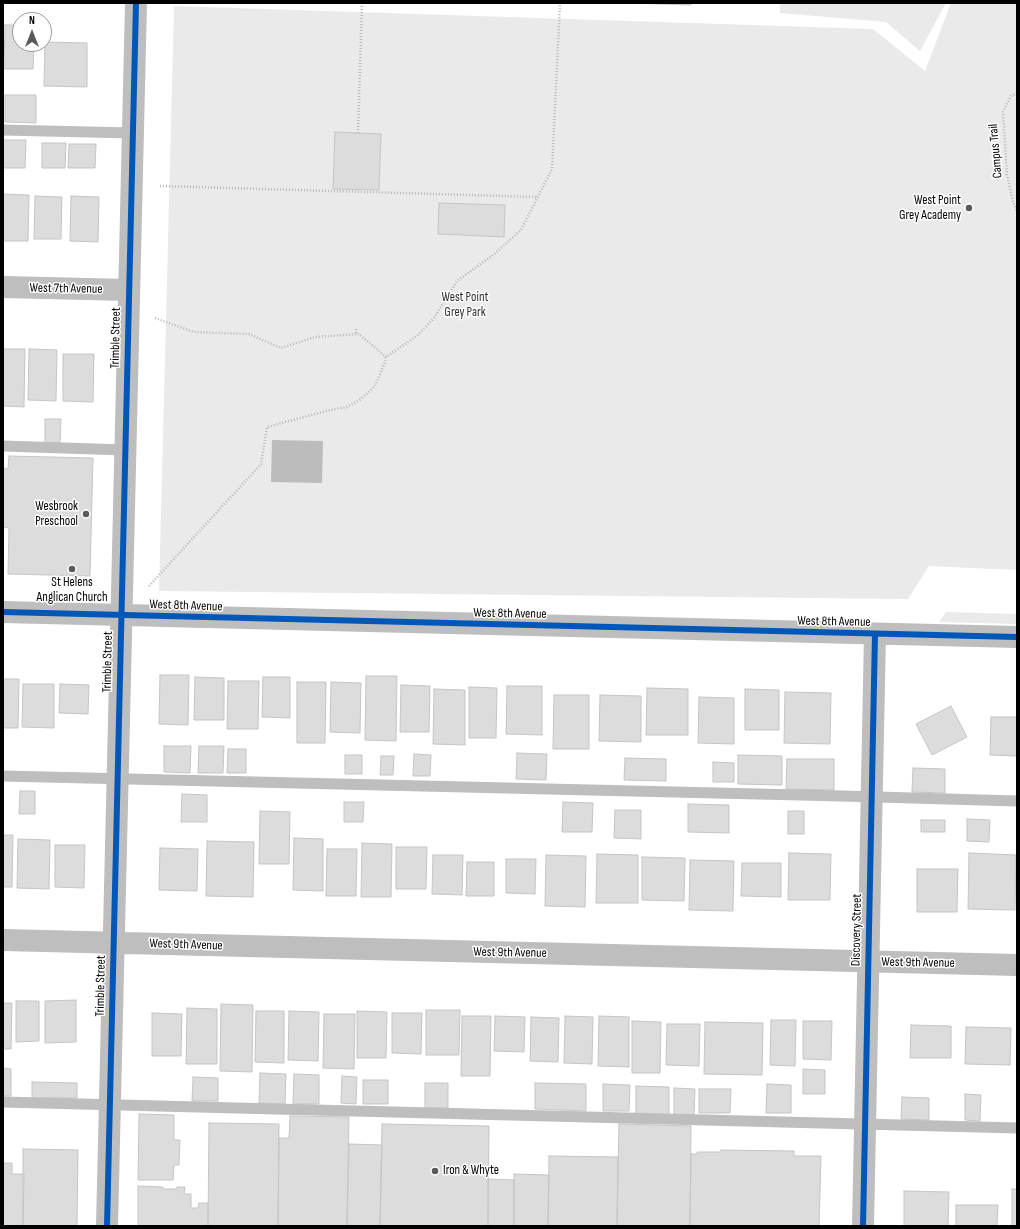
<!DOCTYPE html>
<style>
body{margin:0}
#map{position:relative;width:1020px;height:1229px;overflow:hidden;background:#fff;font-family:"Sofia Sans Condensed",sans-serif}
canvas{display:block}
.frame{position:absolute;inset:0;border:4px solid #000;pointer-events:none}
.north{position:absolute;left:12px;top:12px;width:40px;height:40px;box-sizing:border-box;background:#fff;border:1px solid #999;border-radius:50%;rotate:0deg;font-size:11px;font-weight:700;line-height:16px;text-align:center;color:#000}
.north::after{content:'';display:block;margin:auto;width:14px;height:18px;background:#595959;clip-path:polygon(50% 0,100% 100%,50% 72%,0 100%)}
</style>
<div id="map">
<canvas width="1020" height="1229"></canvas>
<div class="frame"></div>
<div class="north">N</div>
</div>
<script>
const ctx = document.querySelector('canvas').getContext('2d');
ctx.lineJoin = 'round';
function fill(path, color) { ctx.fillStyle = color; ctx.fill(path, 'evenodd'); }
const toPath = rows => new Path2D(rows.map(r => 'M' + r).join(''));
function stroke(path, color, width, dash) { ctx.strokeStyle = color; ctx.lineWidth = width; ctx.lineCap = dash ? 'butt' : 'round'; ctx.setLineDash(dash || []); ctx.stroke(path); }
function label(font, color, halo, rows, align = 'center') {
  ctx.font = font + ' "Sofia Sans Condensed",sans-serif'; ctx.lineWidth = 3; ctx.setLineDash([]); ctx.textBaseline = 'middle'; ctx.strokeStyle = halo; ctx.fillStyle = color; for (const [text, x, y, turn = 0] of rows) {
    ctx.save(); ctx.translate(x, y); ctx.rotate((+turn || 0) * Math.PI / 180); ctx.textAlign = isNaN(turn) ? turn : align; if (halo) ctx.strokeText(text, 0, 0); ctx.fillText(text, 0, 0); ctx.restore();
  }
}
const green = toPath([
 [780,3,946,3,920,51,886,22,780,13],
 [951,3,1017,3,1017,570,929,566,908,599,159,591,174,6,873,29,925,71],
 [946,612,1017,614,1017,624,939,622]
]);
const water = toPath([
 [272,440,323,441,322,483,271,482]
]);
const building = toPath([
 [627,3,691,3,691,5,627,3],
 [5,25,20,25,20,44,34,44,33,69,4,69,5,25],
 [45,42,87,43,87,87,44,86,45,42],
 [5,95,36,95,36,123,5,122,5,95],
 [335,132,381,134,379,190,333,189,335,132],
 [3,140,26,140,25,168,3,168,3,140],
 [42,143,66,143,65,168,42,168,42,143],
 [69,144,96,144,95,168,68,168,69,144],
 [3,194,29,195,28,241,3,241,3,194],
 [35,196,62,197,61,239,34,239,35,196],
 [71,196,99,197,98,242,70,241,71,196],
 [439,203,505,205,504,237,438,234,439,203],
 [3,349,25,349,24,407,3,406,3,349],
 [29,349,57,350,56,401,28,400,29,349],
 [63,354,94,354,93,402,63,401,63,354],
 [45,419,61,419,60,443,45,443,45,419],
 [9,456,93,458,90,576,8,574,9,528,3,527,3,468,8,469,9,456],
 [160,675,189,675,188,725,159,724,160,675],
 [366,676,397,676,396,741,365,740,366,676],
 [195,677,224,678,224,720,194,720,195,677],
 [263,677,290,677,290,718,262,717,263,677],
 [3,679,19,679,18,728,3,728,3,679],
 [228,681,259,681,258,729,227,729,228,681],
 [297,682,326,682,325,743,297,743,297,682],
 [331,682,361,683,360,733,330,732,331,682],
 [23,684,54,684,54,728,22,727,23,684],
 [60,684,89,685,88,714,59,713,60,684],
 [401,685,430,686,429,732,400,732,401,685],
 [507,686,542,686,542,735,506,734,507,686],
 [469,687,497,688,496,738,469,738,469,687],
 [647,688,688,689,688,735,646,735,647,688],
 [434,689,465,690,465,745,433,744,434,689],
 [745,689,779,690,779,730,745,730,745,689],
 [785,692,831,693,830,744,784,743,785,692],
 [554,695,589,695,589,749,553,749,554,695],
 [600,695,641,696,641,742,599,741,600,695],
 [699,697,734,698,734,744,698,743,699,697],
 [951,706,967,737,932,755,916,724,951,706],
 [991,717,1017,717,1017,756,990,755,991,717],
 [164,746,191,746,190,773,164,772,164,746],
 [199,746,224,746,223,773,198,773,199,746],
 [228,749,246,749,246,773,227,773,228,749],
 [517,753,547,754,546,780,516,779,517,753],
 [414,754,431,755,430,776,413,776,414,754],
 [345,755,362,755,362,774,345,774,345,755],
 [738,755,782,756,782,785,738,784,738,755],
 [381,756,394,756,393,775,380,775,381,756],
 [625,758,666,759,666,781,624,780,625,758],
 [787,759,834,759,834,790,786,789,787,759],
 [713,762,734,763,734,782,713,782,713,762],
 [913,768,945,769,945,793,912,792,913,768],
 [20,791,35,791,35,814,19,814,20,791],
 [182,794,207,795,207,822,181,822,182,794],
 [344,802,364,802,363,822,344,822,344,802],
 [563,802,593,803,592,832,562,832,563,802],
 [688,804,729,805,729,833,688,832,688,804],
 [615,810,641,810,641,839,614,838,615,810],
 [260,811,290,812,289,864,259,864,260,811],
 [788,811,804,811,804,834,788,834,788,811],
 [967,819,990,820,989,842,967,841,967,819],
 [921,820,945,820,945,832,921,832,921,820],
 [3,835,13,835,12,887,3,887,3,835],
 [294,838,323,839,323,891,293,890,294,838],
 [18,839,50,840,49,889,17,888,18,839],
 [207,841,254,842,253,897,206,896,207,841],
 [362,843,392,844,391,897,361,897,362,843],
 [55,845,85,845,84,888,55,887,55,845],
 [396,847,427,847,426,889,396,889,396,847],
 [160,848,198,849,197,891,159,890,160,848],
 [327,849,357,849,356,896,326,896,327,849],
 [789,853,831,854,830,900,788,900,789,853],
 [969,853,1016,855,1015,910,968,909,969,853],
 [597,854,638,855,638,903,596,903,597,854],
 [433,855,463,855,462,895,432,894,433,855],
 [546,855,586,856,585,907,545,906,546,855],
 [642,857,685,858,684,901,642,900,642,857],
 [506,859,536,859,535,894,506,893,506,859],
 [690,860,734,861,733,911,689,910,690,860],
 [467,862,494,862,494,896,466,896,467,862],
 [742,863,781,863,781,897,741,896,742,863],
 [917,869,958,869,957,912,917,912,917,869],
 [76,1000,76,1042,45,1043,45,1001,76,1000],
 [16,1001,39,1001,39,1041,16,1042,16,1001],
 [3,1003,12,1003,11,1049,3,1049,3,1003],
 [221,1004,253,1005,252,1072,220,1071,221,1004],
 [187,1008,217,1009,217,1064,186,1064,187,1008],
 [426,1010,460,1010,459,1055,426,1055,426,1010],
 [256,1011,284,1011,284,1063,255,1062,256,1011],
 [289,1011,319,1012,318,1061,288,1060,289,1011],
 [357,1011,387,1012,386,1058,357,1058,357,1011],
 [152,1013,182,1014,181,1056,152,1056,152,1013],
 [392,1013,422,1013,421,1054,392,1053,392,1013],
 [324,1014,355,1014,354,1069,323,1068,324,1014],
 [462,1016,491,1016,490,1076,461,1076,462,1016],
 [495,1016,525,1017,524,1052,494,1051,495,1016],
 [565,1016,593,1017,592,1064,564,1063,565,1016],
 [599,1016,629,1017,629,1067,598,1066,599,1016],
 [531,1017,559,1018,558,1062,530,1061,531,1017],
 [771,1020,796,1020,795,1066,770,1065,771,1020],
 [632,1021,661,1022,660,1073,632,1073,632,1021],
 [803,1021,832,1021,831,1060,803,1059,803,1021],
 [705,1022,763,1023,762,1075,704,1074,705,1022],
 [667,1024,700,1024,699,1066,666,1065,667,1024],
 [911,1025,951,1026,951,1058,910,1058,911,1025],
 [966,1027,1011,1028,1010,1065,965,1064,966,1027],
 [3,1068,11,1069,11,1096,3,1096,3,1068],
 [803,1069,825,1070,825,1094,803,1094,803,1069],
 [260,1073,286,1074,285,1104,259,1103,260,1073],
 [294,1074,319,1075,319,1104,293,1104,294,1074],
 [342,1076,357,1077,356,1104,341,1103,342,1076],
 [193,1077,218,1078,218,1101,192,1101,193,1077],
 [363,1080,388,1080,388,1104,363,1104,363,1080],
 [32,1082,77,1083,77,1098,32,1098,32,1082],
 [425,1083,448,1083,448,1108,425,1108,425,1083],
 [535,1083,586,1084,586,1111,535,1109,535,1083],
 [603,1084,630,1085,629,1111,603,1111,603,1084],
 [767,1084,791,1085,791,1113,766,1113,767,1084],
 [636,1086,669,1087,669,1115,636,1114,636,1086],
 [674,1088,695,1089,694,1115,674,1115,674,1088],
 [699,1089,731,1089,730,1113,699,1113,699,1089],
 [965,1094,981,1095,980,1121,965,1120,965,1094],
 [902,1097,929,1098,929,1120,901,1119,902,1097],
 [139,1114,174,1115,174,1140,180,1140,179,1165,174,1165,173,1180,138,1180,139,1114],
 [290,1116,349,1117,347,1226,278,1226,279,1138,289,1138,290,1116],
 [209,1123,279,1124,278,1226,208,1226,209,1123],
 [382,1124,489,1126,488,1226,380,1226,382,1124],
 [619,1124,691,1126,690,1226,617,1226,619,1124],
 [349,1144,382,1145,380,1226,347,1226,349,1144],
 [23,1149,78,1150,77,1226,23,1226,23,1149],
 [721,1150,794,1151,794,1156,821,1156,819,1226,690,1226,691,1154,697,1154,697,1152,721,1152,721,1150],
 [549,1156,618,1157,617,1226,548,1226,549,1156],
 [3,1163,12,1163,12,1174,24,1174,23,1226,3,1226,3,1163],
 [514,1174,549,1175,548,1226,514,1226,514,1174],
 [488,1179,514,1180,514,1226,488,1226,488,1179],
 [138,1186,163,1187,163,1189,177,1189,177,1187,185,1187,184,1194,191,1194,191,1208,198,1208,199,1203,208,1203,208,1226,138,1226,138,1186],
 [1012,1189,1017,1189,1017,1226,1012,1226,1012,1189],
 [904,1191,949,1192,948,1226,904,1226,904,1191],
 [956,1205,998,1205,997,1226,956,1226,956,1205]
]);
const path = toPath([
 [1017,93,1011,96,1003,112,1007,175,1013,202,1017,211],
 [358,133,362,3],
 [160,186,538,197],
 [155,318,194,332,249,334,281,348,315,337,359,334,386,357],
 [356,329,356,334],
 [149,586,261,464,267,427,330,410,347,407,361,399,375,386,385,362,386,357,418,335,434,318,457,281,493,255,521,230,552,169,560,3]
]);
const lane = toPath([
 [3,130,132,133],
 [3,446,125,450],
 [3,776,842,796,1017,801],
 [3,1102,1017,1128]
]);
const street = toPath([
 [3,287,129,290],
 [3,612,1017,637],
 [3,940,1017,965],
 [107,1226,136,3],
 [863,1226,875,634]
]);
const cycleway = toPath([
 [3,612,1017,637],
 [107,1226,136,3],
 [863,1226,875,634]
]);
const markers = [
 [969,208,4,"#595959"],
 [86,514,4,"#595959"],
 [72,569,4,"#595959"],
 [435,1171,4,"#595959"]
];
const streetNames = [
 ["Campus Trail",996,151,-95],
 ["West 7th Avenue",66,289,1],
 ["Trimble Street",116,338,-89],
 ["West 8th Avenue",186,606,2],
 ["West 8th Avenue",510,614,1],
 ["West 8th Avenue",834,622,1],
 ["Trimble Street",108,662,-89],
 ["Discovery Street",857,930,-89],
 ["West 9th Avenue",186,945,2],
 ["West 9th Avenue",510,953,1],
 ["West 9th Avenue",918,963,1],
 ["Trimble Street",101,986,-89]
];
const poiNames = [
 ["West Point",961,201],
 ["Grey Academy",961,216],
 ["Wesbrook",78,507],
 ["Preschool",78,522],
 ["St Helens",72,583,"center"],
 ["Anglican Church",72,598,"center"],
 ["Iron & Whyte",443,1171,"left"]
];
const parkNames = [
 ["West Point",465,298],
 ["Grey Park",465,313]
];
fill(green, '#eaeaea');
fill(water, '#bcbcbc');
fill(building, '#dcdcdc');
stroke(building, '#c5c5c5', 1);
stroke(path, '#b8b8b8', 2.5, [1, 2]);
stroke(lane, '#bebebe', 11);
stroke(street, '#bebebe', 22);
stroke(cycleway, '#0057b8', 6);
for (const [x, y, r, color] of markers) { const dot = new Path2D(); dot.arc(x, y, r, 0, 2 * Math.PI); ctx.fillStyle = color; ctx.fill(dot); stroke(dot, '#fff', 1.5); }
label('13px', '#000', '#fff', streetNames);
label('13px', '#000', '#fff', poiNames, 'right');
label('13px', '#2f2f2f', '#fff', parkNames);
</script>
